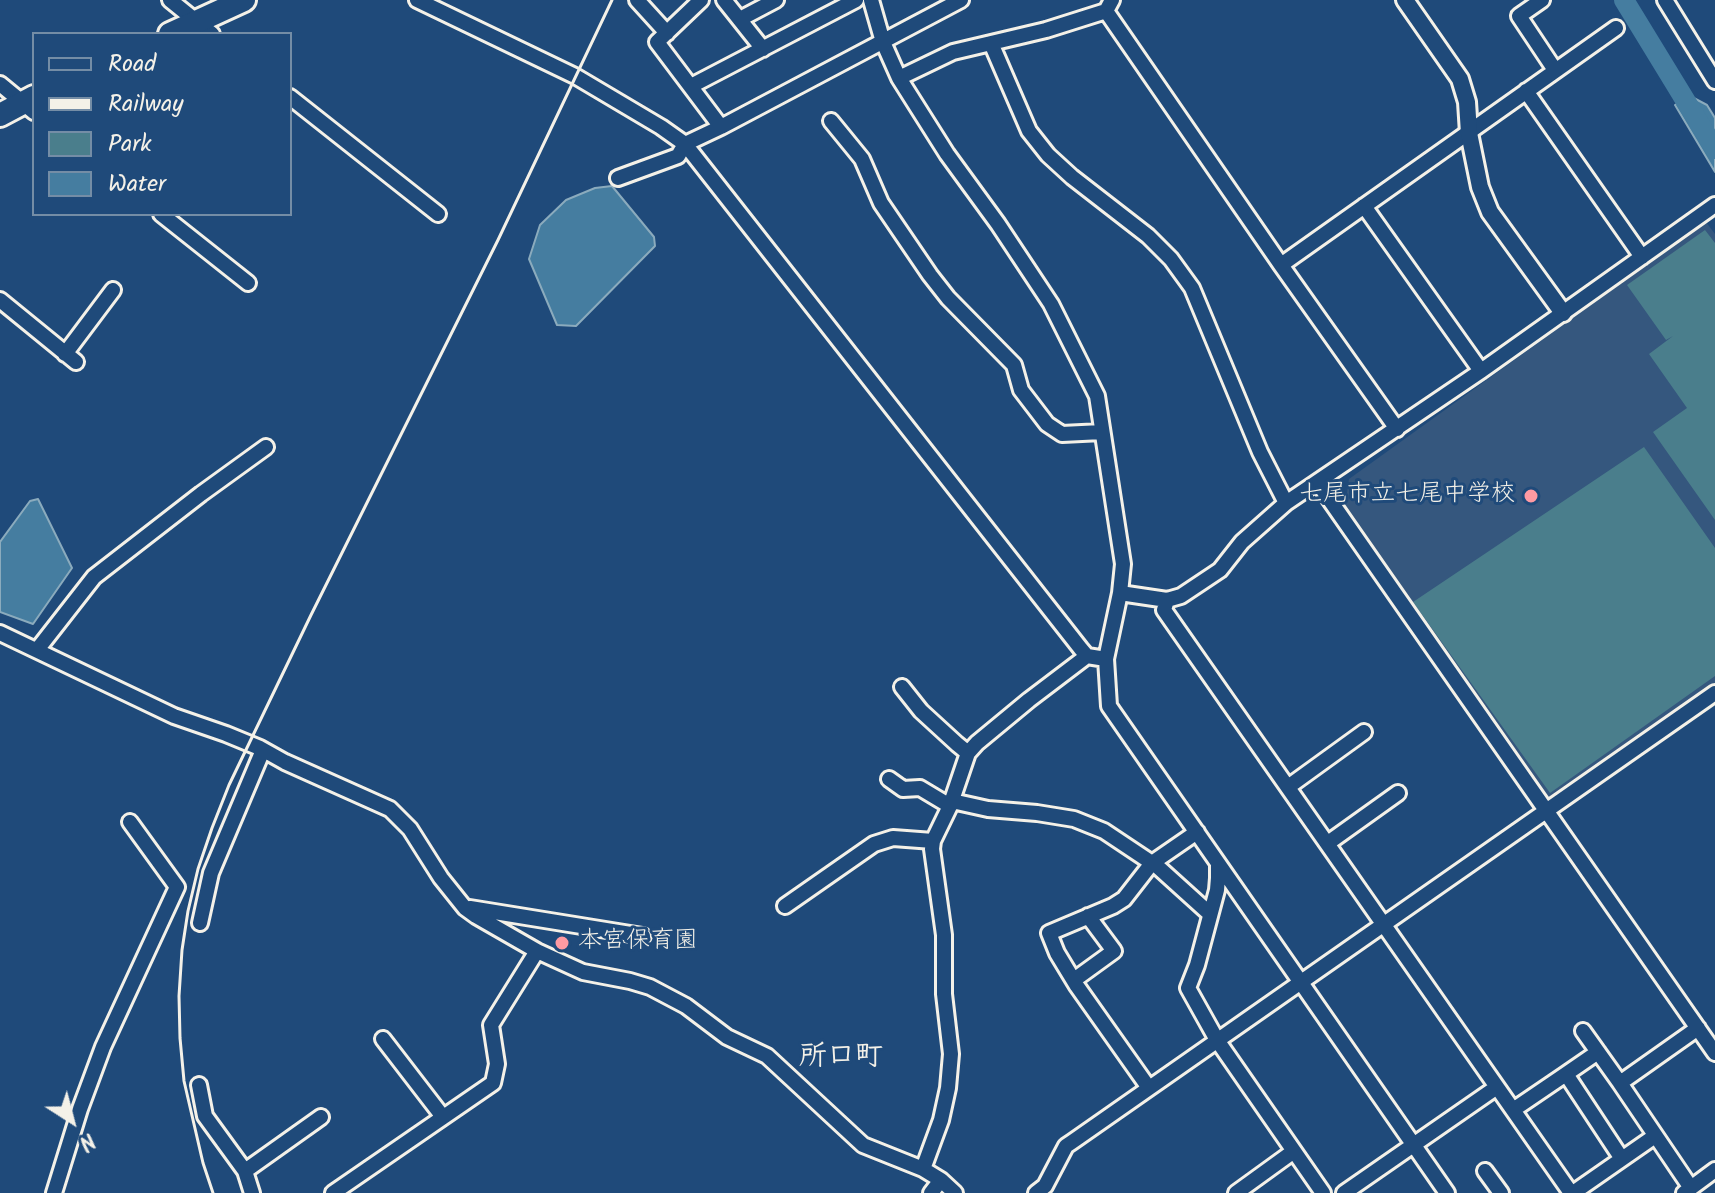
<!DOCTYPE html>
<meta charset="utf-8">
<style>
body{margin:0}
#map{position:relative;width:1715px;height:1193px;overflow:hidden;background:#1f4a7a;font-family:Kalam,sans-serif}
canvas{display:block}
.legend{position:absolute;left:32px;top:32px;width:260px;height:184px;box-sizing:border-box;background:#1f4a7a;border:2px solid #748da6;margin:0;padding:10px 14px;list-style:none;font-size:24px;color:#f4f1e8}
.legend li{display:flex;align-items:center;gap:16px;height:40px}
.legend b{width:40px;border:2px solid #748da6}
.north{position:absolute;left:32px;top:1081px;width:80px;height:80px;-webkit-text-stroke:6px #1f4a7a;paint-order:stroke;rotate:144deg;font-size:22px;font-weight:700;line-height:32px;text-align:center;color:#f4f1e8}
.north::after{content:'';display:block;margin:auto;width:28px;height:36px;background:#f4f1e8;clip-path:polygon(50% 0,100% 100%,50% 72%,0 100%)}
</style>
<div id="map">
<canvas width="1715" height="1193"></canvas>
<ul class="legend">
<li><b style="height:10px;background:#1f4a7a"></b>Road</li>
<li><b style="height:10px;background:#f4f1e8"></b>Railway</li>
<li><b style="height:22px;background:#4a7e8c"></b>Park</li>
<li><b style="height:22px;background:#457da0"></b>Water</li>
</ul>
<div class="north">N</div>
</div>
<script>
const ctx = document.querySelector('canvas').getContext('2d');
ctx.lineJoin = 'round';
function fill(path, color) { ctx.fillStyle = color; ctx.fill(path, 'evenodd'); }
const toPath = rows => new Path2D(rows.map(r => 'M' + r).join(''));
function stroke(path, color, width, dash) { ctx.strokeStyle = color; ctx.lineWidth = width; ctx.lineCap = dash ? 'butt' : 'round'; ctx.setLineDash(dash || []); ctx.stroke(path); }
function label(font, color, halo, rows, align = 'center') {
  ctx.font = font + ' Kalam,"Klee One",sans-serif'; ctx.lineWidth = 6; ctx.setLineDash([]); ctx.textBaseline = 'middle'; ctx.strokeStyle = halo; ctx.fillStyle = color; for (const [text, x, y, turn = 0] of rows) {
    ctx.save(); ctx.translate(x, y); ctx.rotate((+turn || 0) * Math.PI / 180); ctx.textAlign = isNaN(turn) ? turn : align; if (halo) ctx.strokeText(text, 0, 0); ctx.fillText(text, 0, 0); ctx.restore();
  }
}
const built = toPath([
 [1706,222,1715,234,1715,685,1548,799,1344,513,1349,479]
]);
const green = toPath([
 [1705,230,1715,243,1715,520,1653,432,1687,408,1649,354,1673,336,1666,340,1627,285],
 [1644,447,1715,548,1715,676,1550,793,1413,602]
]);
const water = toPath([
 [1690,96,1707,105,1715,118,1715,172,1675,105,1690,96],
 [612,186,654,237,655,246,576,326,557,325,529,259,540,225,566,200,595,188,612,186],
 [38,499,72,568,33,624,0,612,0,542,30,501,38,499]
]);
const river = toPath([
 [1624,0,1715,149]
]);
const minor = toPath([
 [170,0,212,34],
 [417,0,575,76,661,127,685,144,1081,649,1087,656,1106,659],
 [637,0,667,33],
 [701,0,657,42,721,127],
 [724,0,763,49],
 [871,0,883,42,899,78,947,154,998,224,1051,304,1097,396,1123,564,1120,593,1106,659,1109,706,1447,1193],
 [1542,0,1519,16,1555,70],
 [1665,0,1715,81],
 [1106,11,1281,265,1397,429],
 [740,19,776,0],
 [991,43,1029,131,1048,155,1072,177,1148,236,1171,259,1192,288,1260,452,1286,503],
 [899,78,953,52,1046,30,1106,11,1112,0],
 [0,84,34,112],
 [691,86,856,0],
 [1526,91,1642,257],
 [290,97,438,214],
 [831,121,862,159,881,203,930,275,948,298,1014,365,1021,390,1047,424,1062,434,1102,432],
 [618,178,678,156,685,144,721,127,961,0],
 [1364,206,1481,371],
 [161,214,248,283],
 [1281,265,1616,28],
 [0,300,76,362],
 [65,354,113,290],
 [1318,483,1715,1053],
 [1120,593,1167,600,1181,596,1220,570,1242,542,1286,503,1481,371,1715,205],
 [1167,600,1164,610,1571,1193],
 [0,633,174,716,226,734,260,748,285,762,390,809,410,829,441,878,465,908,476,916,537,951,583,972,630,981,650,987,686,1006,727,1037,767,1056,863,1145,923,1169,941,1180,955,1193],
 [37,650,94,577,201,494,266,447],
 [902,687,921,711,957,744,968,753],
 [889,779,903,789,920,788,950,806],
 [1288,787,1364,732],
 [952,801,988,809,1037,813,1074,819,1104,831,1158,867,1210,914],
 [1328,843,1398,793],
 [1218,864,1218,878,1217,890,1197,965,1188,988,1217,1040,1323,1193],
 [785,906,874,844,893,838,933,841],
 [470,908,643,936],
 [200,923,211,873,263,750],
 [1074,980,1114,951,1088,916],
 [1583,1031,1620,1083,1698,1028],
 [383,1039,443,1117],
 [1598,1052,1566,1074,1622,1159],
 [1620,1083,1691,1188],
 [199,1085,205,1116,245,1171,252,1193],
 [1149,1088,1077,986,1057,953,1049,933,1113,906,1124,899,1152,863,1197,832],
 [1513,1110,1566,1074],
 [923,1169,941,1120,948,1088,951,1054,944,994,944,935,932,849,933,841,950,806,968,753,977,743,1029,700,1087,656],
 [245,1171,321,1117],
 [1485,1171,1501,1193],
 [54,1193,80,1109,103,1047,177,887,130,822],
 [333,1193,493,1083,497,1064,491,1025,537,951],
 [931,1193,941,1180],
 [1036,1193,1045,1186,1066,1146,1072,1142,1715,693],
 [1236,1193,1294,1151],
 [1344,1193,1497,1087],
 [1573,1193,1655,1136],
 [1684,1193,1715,1170]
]);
const tertiary = toPath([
 [1405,0,1460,79,1467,102,1469,133,1480,187,1490,212,1563,313]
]);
const trunk = toPath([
 [170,34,244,0],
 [0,115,34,97]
]);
const rail = toPath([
 [213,1193,203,1163,184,1081,180,1038,179,996,182,950,188,911,198,869,212,828,229,785,311,615,498,240,612,0]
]);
const markers = [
 [1531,496,8,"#ff9aa2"],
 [562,943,8,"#ff9aa2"]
];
const poiNames = [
 ["七尾市立七尾中学校",1515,496],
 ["本宮保育園",578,943,"left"]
];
const quarterNames = [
 ["所口町",841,1059]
];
fill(built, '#35577e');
fill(green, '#4a7e8c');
fill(water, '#457da0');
stroke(water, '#8babbd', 2);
stroke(river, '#457da0', 20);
stroke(minor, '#f4f1e8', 20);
stroke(tertiary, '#f4f1e8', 22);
stroke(trunk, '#f4f1e8', 28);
stroke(minor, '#1f4a7a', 14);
stroke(tertiary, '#1f4a7a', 16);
stroke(trunk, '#1f4a7a', 22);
stroke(rail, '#f4f1e8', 3);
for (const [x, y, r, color] of markers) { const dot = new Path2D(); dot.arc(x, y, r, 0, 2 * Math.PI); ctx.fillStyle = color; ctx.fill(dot); stroke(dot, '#1f4a7a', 3); }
label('24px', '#f4f1e8', '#1f4a7a', poiNames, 'right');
label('bold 28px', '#f4f1e8', '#1f4a7a', quarterNames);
</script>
